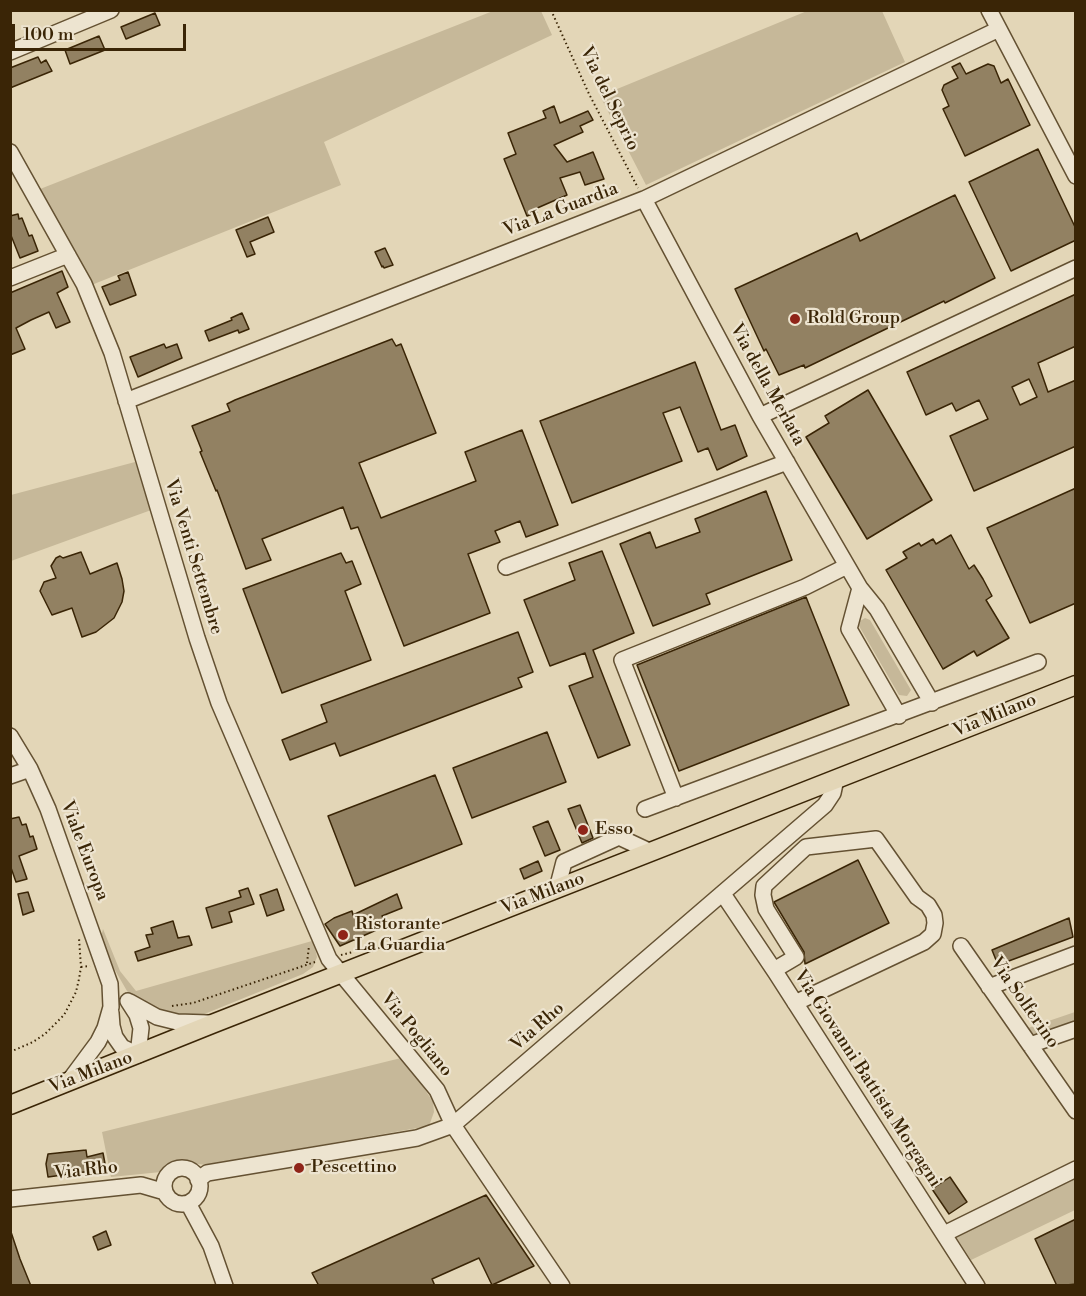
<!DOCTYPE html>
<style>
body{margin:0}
#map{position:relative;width:1086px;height:1296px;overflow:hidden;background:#e3d6b7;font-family:"Libre Bodoni",serif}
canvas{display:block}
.frame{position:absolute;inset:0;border:12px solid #3a2506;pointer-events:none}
.scale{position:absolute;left:12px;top:24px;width:174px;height:27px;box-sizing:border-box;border:3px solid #3a2506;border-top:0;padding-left:8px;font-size:18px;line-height:21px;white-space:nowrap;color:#3a2506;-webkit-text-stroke:4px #ede4d0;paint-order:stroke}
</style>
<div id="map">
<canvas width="1086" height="1296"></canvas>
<div class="frame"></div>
<div class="scale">100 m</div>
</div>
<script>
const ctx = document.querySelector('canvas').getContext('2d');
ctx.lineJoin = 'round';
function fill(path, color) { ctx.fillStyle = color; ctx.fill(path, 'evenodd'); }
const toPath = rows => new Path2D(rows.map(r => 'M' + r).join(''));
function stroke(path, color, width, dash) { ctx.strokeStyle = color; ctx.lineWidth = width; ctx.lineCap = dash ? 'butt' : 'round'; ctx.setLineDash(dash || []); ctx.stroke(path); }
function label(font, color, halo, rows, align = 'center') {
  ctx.font = font + ' "Libre Bodoni",serif'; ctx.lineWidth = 4.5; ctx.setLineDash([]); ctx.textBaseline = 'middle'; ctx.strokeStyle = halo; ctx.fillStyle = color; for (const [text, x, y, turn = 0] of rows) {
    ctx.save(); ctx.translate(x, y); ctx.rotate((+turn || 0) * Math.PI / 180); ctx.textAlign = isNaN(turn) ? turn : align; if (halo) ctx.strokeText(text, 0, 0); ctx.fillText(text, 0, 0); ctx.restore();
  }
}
const green = toPath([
 [493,11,541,11,552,35,324,142,341,185,89,286,35,191],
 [807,11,882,11,905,62,646,185,600,96],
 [135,462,154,509,11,561,11,495],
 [865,618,870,620,911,690,907,696,899,695,859,626,860,621],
 [103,929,120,971,136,991,312,941,315,948,317,957,313,967,303,974,197,1017,169,1016,135,999,127,991,112,965,101,937],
 [1075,1012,1075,1024,1032,1039,1025,1029],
 [401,1058,415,1074,433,1102,434,1112,429,1126,207,1165,179,1162,161,1172,111,1177,102,1132],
 [1075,1175,1075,1210,971,1260,955,1235]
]);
const building = toPath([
 [155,13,160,25,126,39,121,27,155,13],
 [99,36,105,50,70,64,65,50,99,36],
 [38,57,41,63,46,60,52,71,10,88,10,68,38,57],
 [960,63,966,74,988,64,994,66,1001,83,1008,79,1030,125,965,156,943,109,949,106,942,90,944,85,958,78,952,67,960,63],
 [554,106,560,123,588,111,593,120,580,126,583,132,554,145,567,162,593,152,604,179,585,185,580,172,560,178,567,195,535,209,537,212,527,216,504,159,516,154,508,133,546,118,543,111,554,106],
 [1038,149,1076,229,1076,240,1011,271,969,182,1038,149],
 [955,195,995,278,945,303,944,301,805,368,804,365,779,375,766,349,764,351,735,289,857,233,860,241,955,195],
 [18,214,19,219,22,218,29,236,32,235,38,251,20,258,10,233,10,216,18,214],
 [268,217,274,232,250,242,255,254,247,257,236,230,268,217],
 [385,248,393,265,384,268,383,266,382,267,375,252,385,248],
 [62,271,68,287,57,293,70,322,56,328,49,312,31,320,16,328,25,349,10,355,10,293,62,271],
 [128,272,136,295,110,305,102,287,120,280,118,276,128,272],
 [1076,294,1076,346,1038,363,1048,392,1076,380,1076,446,974,491,950,436,988,419,979,400,956,411,952,403,926,415,907,372,1076,294],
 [1029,379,1037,397,1020,405,1012,387,1029,379],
 [242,313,249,329,239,333,238,330,209,341,205,331,232,320,231,318,242,313],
 [392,339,396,346,401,344,436,433,359,463,381,518,476,481,465,452,522,430,558,525,526,537,520,521,495,531,500,542,468,554,490,613,404,646,358,527,351,529,343,507,262,539,271,560,246,569,217,490,216,491,200,452,202,451,192,426,230,411,227,404,235,400,392,339],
 [164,344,166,348,177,344,182,358,138,377,130,357,164,344],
 [695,362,721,430,735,425,747,456,717,470,708,448,698,452,680,407,663,413,682,461,572,503,540,421,695,362],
 [868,390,932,500,867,539,806,437,829,423,825,416,868,390],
 [1076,488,1076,603,1030,623,987,528,1076,488],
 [766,491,792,560,706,594,710,604,653,626,620,544,650,532,656,548,700,532,695,519,766,491],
 [951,535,969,569,974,565,983,579,992,596,986,600,1009,638,977,656,974,651,943,669,886,570,907,558,903,552,919,543,921,546,933,539,936,544,951,535],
 [602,551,634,633,593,650,630,745,598,758,569,686,593,677,585,653,550,666,524,600,575,580,569,563,602,551],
 [81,552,90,574,117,563,122,579,124,591,122,602,114,618,96,632,82,637,72,608,52,615,40,591,44,582,56,578,51,566,56,558,60,556,63,558,81,552],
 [341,553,346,563,352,561,361,584,345,591,371,660,282,693,243,589,341,553],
 [806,597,849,705,679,771,637,665,806,597],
 [518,632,533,672,518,678,522,687,340,756,335,743,290,760,282,740,327,722,321,705,518,632],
 [547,732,566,782,472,818,453,768,547,732],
 [435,775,462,844,355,886,328,816,435,775],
 [580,805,593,838,582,843,568,809,580,805],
 [19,817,22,825,26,824,30,837,33,836,37,849,19,856,27,879,16,882,10,865,10,819,19,817],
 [548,821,560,850,545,856,533,827,548,821],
 [858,860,889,923,805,964,804,952,774,902,858,860],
 [538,861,542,871,524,879,520,869,538,861],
 [248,888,254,904,229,912,232,922,212,928,206,908,241,897,239,891,248,888],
 [277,889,284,910,267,916,260,895,277,889],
 [28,892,34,911,23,915,18,894,28,892],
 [397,894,402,908,382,916,385,922,379,925,381,928,340,946,325,924,334,918,352,911,353,915,397,894],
 [1069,918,1073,937,998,965,992,950,1069,918],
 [173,921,178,938,189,936,192,945,138,961,135,952,150,947,146,935,153,934,151,928,173,921],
 [86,1150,87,1157,103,1153,106,1169,48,1177,46,1164,48,1154,86,1150],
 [950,1177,967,1202,949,1214,932,1189,950,1177],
 [486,1195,534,1266,492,1285,479,1258,432,1279,435,1286,319,1286,312,1273,486,1195],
 [1076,1219,1076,1284,1057,1286,1035,1239,1076,1219],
 [106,1231,111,1245,98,1250,93,1237,106,1231],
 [11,1232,20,1259,31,1286,10,1286,11,1232]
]);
const path = toPath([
 [551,10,589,94,638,188],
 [341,955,353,952],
 [307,963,309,946],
 [81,967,90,966],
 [172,1006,193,1003,315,962],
 [10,1052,33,1042,45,1034,64,1015,76,992,79,979,81,967,79,938]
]);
const minor = toPath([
 [989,10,1076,176],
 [10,52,111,10],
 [10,152,84,284,112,353,197,638,219,703,329,959,437,1090,453,1125,562,1286],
 [644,199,760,416,860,588,877,609,932,703],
 [10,278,68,255],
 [126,401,644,199,999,29],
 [760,416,1076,268],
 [506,567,787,462],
 [860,588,849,629,899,716],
 [10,736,30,769,48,809,110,984,111,1007,105,1028,98,1042,69,1081],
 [10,776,30,769],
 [676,798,622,660,805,587,847,566],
 [645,809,1038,662],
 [557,889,564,862,619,837,651,852],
 [723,894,776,973,977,1286],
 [961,946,1076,1111],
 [774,970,796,957,766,909,763,895,764,886,806,847,876,839,917,897,928,905,934,915,935,923,933,934,924,942,795,1003],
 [989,987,1076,954],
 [130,1002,157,1017,177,1022,209,1023],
 [111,1013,112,1026,115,1037,122,1047,138,1055,141,1028,137,1015,128,1001],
 [1030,1045,1076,1029],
 '164 1186a18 18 0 1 1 36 0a18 18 0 1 1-36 0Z',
 [198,1180,207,1173,417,1138,453,1125,825,805,833,793,836,779],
 [10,1199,141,1185,165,1192],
 [188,1203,211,1246,225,1286],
 [944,1234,1076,1169]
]);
const major = toPath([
 [10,1105,212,1024,1076,685]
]);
const markers = [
 [795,319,6,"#8f2418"],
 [583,830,6,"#8f2418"],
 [343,935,6,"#8f2418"],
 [299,1168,6,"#8f2418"]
];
const streetNames = [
 ["Via del Seprio",609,99,64],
 ["Via La Guardia",561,210,-21],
 ["Via della Merlata",767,385,61],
 ["Via Venti Settembre",193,557,73],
 ["Via Milano",995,716,-22],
 ["Viale Europa",84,851,69],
 ["Via Milano",543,894,-21],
 ["Via Solferino",1024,1003,55],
 ["Via Rho",538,1027,-41],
 ["Via Pogliano",416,1035,51],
 ["Via Milano",91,1073,-21],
 ["Via Giovanni Battista Morgagni",867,1079,57],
 ["Via Rho",86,1171,-6]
];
const poiNames = [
 ["Rold Group",807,319],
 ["Esso",595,830],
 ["Ristorante",355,925],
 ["La Guardia",355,946],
 ["Pescettino",311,1168]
];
fill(green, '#c6b899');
fill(building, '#928162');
stroke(building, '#3a2506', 1.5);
stroke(minor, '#645132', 18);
stroke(major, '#3a2506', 21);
stroke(path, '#3a2506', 2, [1.5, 3]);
stroke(minor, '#ede4d0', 15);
stroke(major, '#e3d6b7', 18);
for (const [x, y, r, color] of markers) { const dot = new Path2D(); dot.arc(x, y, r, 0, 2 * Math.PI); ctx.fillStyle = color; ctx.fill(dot); stroke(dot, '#ede4d0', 2); }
label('18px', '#3a2506', '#ede4d0', streetNames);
label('18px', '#3a2506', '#ede4d0', poiNames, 'left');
</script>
